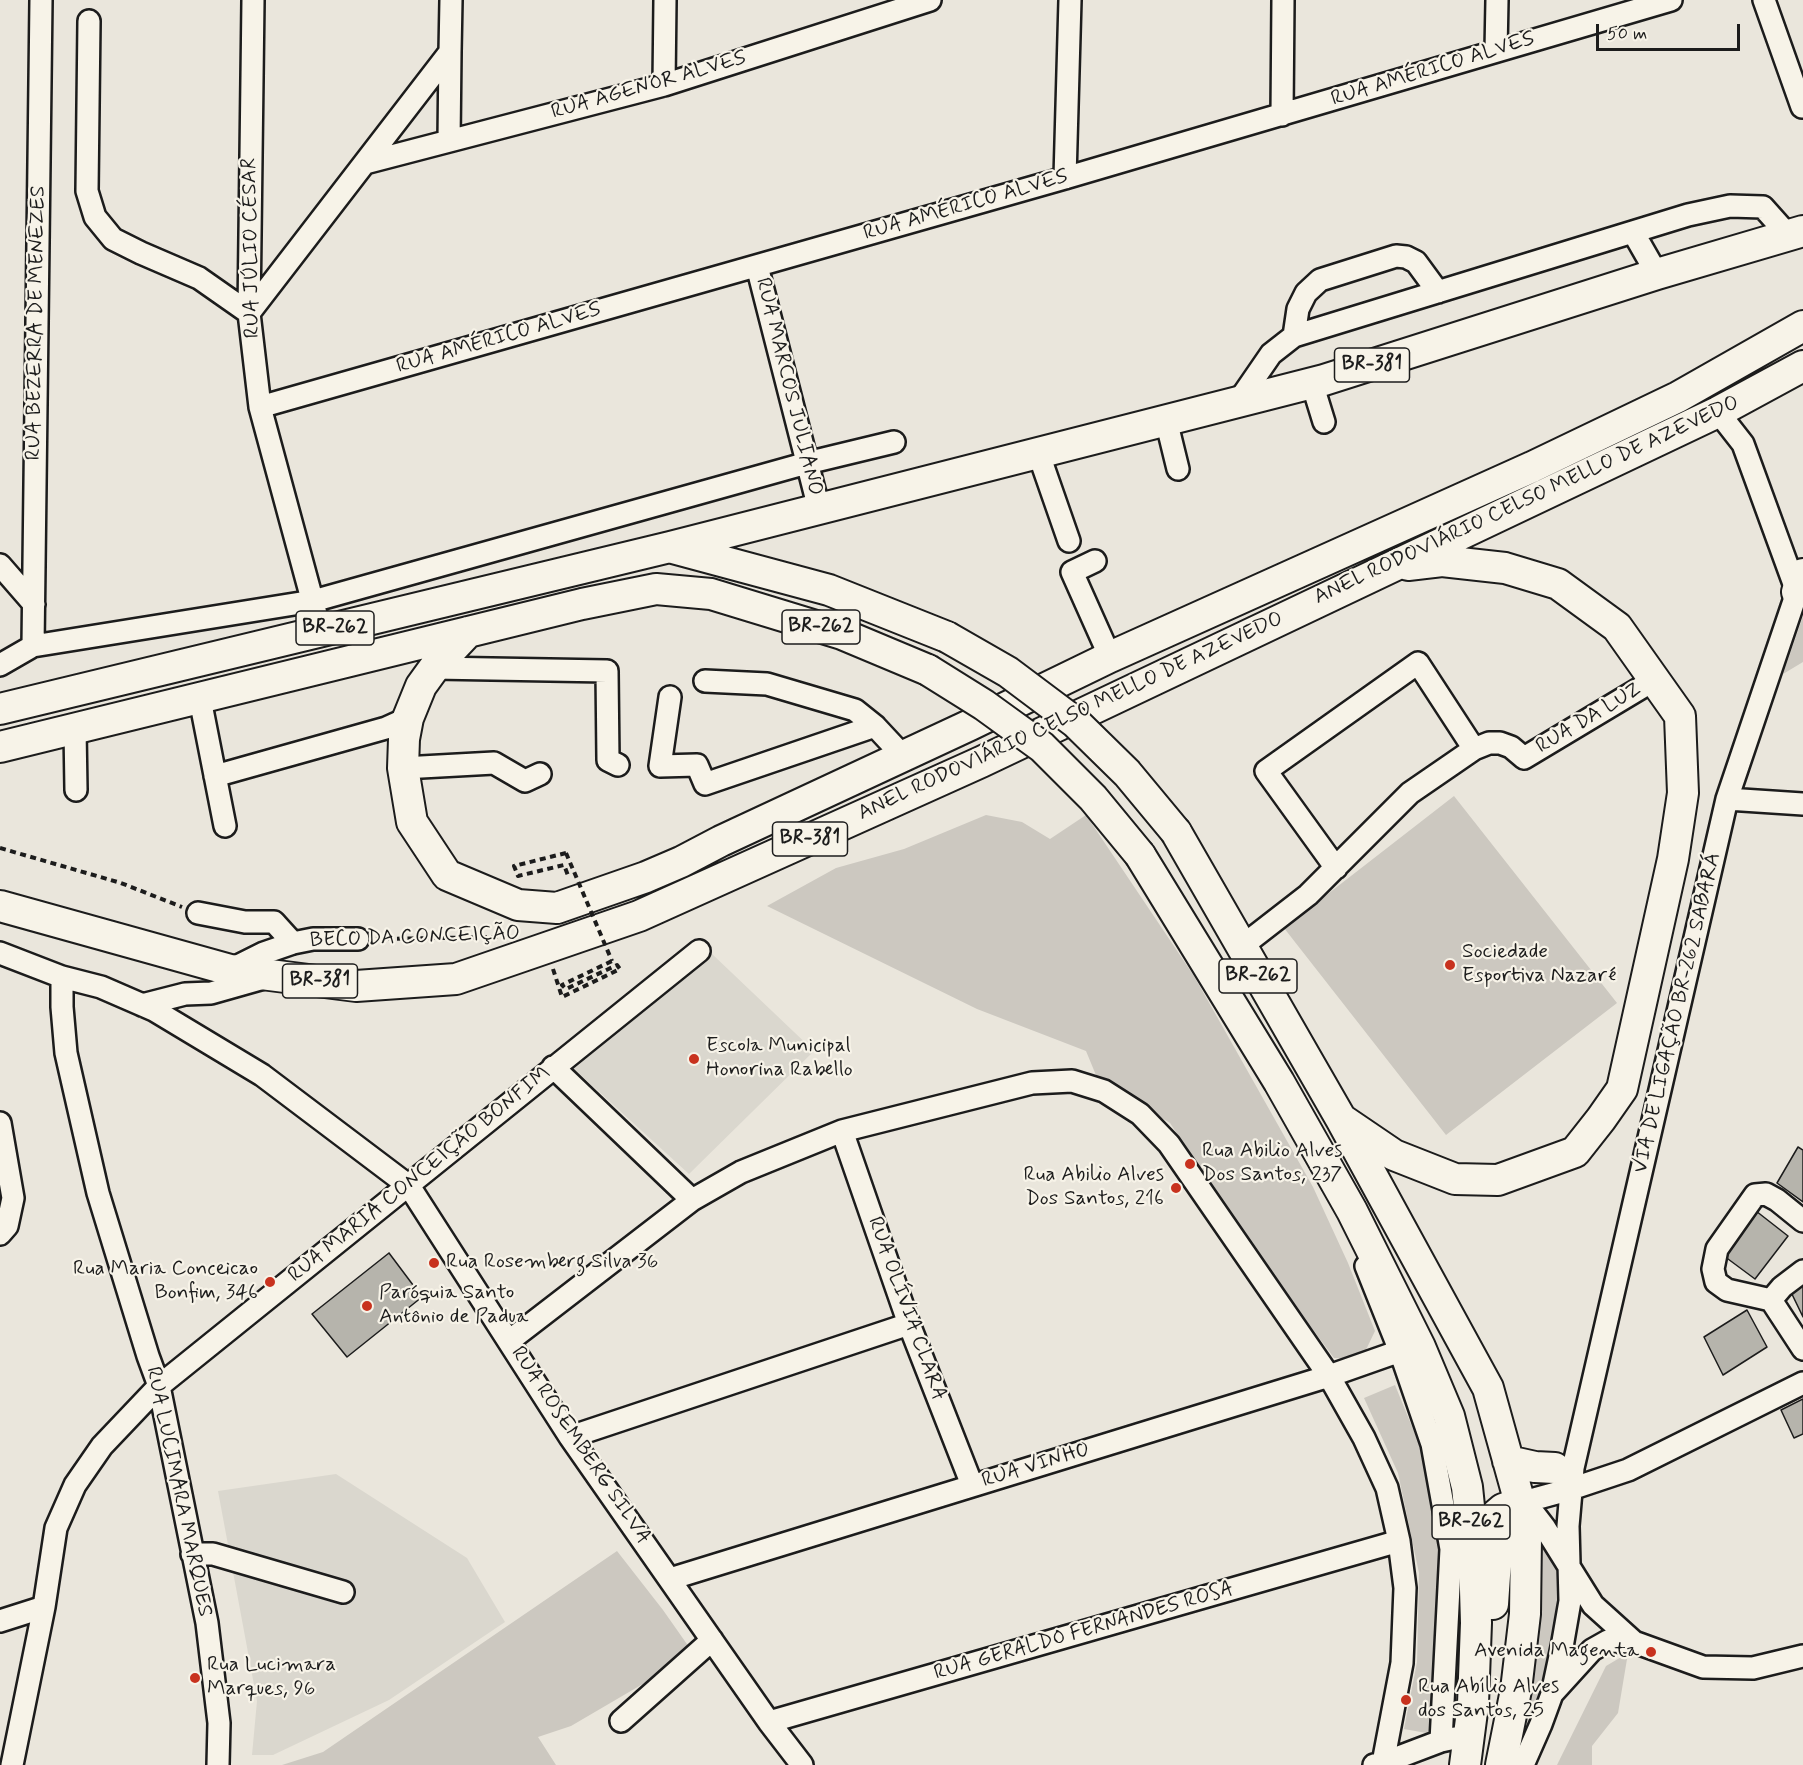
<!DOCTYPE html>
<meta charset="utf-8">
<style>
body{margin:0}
#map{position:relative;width:1803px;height:1765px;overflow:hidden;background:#eae6dc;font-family:Mynerve,sans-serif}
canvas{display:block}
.scale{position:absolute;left:1596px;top:24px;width:144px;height:27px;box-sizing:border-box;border:3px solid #1c1c1c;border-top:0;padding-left:8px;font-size:18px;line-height:21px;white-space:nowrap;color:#1c1c1c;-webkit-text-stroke:4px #f7f3e8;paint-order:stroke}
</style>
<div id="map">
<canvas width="1803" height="1765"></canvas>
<div class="scale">50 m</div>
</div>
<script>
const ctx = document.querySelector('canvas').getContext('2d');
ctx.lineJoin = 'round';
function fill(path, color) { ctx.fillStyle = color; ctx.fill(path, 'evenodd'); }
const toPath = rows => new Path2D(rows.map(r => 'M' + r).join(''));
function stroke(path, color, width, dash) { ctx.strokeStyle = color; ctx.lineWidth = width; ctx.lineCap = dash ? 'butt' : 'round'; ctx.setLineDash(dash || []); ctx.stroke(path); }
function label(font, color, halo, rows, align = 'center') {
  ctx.font = font + ' Mynerve,sans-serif'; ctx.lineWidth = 4.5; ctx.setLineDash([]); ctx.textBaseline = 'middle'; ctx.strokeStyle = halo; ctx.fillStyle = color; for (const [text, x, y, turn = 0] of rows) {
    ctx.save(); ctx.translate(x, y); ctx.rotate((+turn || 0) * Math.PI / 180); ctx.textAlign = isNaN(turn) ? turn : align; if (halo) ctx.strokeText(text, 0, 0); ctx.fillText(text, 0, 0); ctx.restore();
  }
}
const built = toPath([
 [711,953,814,1051,689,1174,573,1068],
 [336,1474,467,1558,505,1622,389,1700,273,1755,252,1755,257,1701,218,1491]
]);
const green = toPath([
 [1803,616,1803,662,1783,674],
 [1454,796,1617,1003,1446,1135,1284,928],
 [986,815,1022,822,1050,839,1086,815,1194,976,1313,1187,1348,1263,1375,1331,1362,1358,1334,1358,1255,1252,1170,1123,1098,1080,1086,1051,977,1009,767,906,836,868,904,849],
 [1395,1385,1422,1451,1443,1550,1432,1734,1404,1729,1417,1662,1419,1573,1398,1473,1364,1398],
 [1541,1529,1556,1569,1557,1619,1541,1693,1510,1765],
 [617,1551,663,1610,689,1647,653,1678,571,1726,538,1737,556,1765,282,1765,323,1752],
 [1628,1653,1618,1713,1592,1746,1592,1765,1557,1765,1606,1666]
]);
const building = toPath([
 [1798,1147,1803,1150,1803,1202,1777,1183,1798,1147],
 [1756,1211,1788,1236,1755,1279,1724,1256,1756,1211],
 [389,1253,422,1297,347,1357,312,1314,389,1253],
 [1803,1278,1803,1317,1788,1286,1803,1278],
 [1747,1310,1767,1347,1723,1375,1704,1337,1747,1310],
 [1803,1399,1803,1434,1794,1438,1781,1410,1803,1399]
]);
const path = toPath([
 [0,848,121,883,182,907],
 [566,853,514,866,518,876,564,865,569,878],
 [376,939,501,937],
 [553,969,562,997,620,969,617,965,566,989,562,985,612,961]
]);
const minor = toPath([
 [253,0,249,313,260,407,316,614],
 [1764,0,1802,107],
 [89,21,87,191,95,217,113,239,141,253,199,278,249,313,450,52,451,0],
 [1496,51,1497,0],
 [664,85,665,0],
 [1282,115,1283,0],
 [449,141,450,52],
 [365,163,664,85,930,0],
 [1065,178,1070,0],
 [1633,232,1657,274],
 [757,266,819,509],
 [1294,336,1298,309,1306,293,1320,280,1396,256,1406,257,1416,262,1438,292],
 [1312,383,1324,422],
 [1238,402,1271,354,1294,336,1688,215,1730,206,1763,207,1788,235],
 [260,407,1065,178,1671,0],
 [1166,420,1178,469],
 [1038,452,1069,541],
 [1095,561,1072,572,1110,657],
 [0,565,34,604],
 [33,646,41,0],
 [0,665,33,646,313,601,807,463,894,442],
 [434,668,607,671,608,760,618,765],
 [705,681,767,684,855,710,875,726,903,756],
 [670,697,660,766,697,765,705,784,875,726],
 [200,699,225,826],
 [75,729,76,790],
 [403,768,494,763,525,781,540,774],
 [215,776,386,728,408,718],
 [1727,799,1803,804],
 [1336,868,1266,771,1418,663,1474,749],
 [198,913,245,922,274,922,293,943],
 [1241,947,1308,895,1410,793,1474,749,1489,743,1500,743,1511,747,1524,758,1654,680],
 [0,953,62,977,101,987,154,1010,262,1075,409,1186,570,1437,769,1722,802,1765],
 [230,970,264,953,293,943,313,939,358,939],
 [62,977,62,1007,66,1053,98,1193,148,1356,159,1386,207,1623,219,1723,218,1765],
 [142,1005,185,994,211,993,264,978],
 [553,1067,692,1200],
 [0,1123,13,1198,7,1226,0,1234],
 [842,1131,909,1324,972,1485],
 [1366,1266,1400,1351,1432,1444,1451,1549,1441,1741],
 [1803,1271,1782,1287,1771,1300,1803,1349],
 [1771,1300,1727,1290,1716,1282,1713,1269,1717,1249,1755,1195,1766,1194,1777,1200,1803,1221],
 [509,1341,692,1200,741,1172,842,1131,1032,1083,1072,1081,1104,1091,1140,1114,1169,1144,1329,1376,1364,1438,1387,1488,1399,1541,1405,1588,1402,1663,1383,1763],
 [570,1437,909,1324],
 [1520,1503,1571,1489,1628,1470,1803,1383],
 [1520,1503,1535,1515,1545,1528,1593,1605,1634,1642],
 [192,1554,213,1554,343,1592],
 [670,1579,1329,1376,1400,1351],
 [0,1621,44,1607],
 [1552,1694,1592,1650,1608,1641,1634,1642,1703,1667,1753,1668,1803,1656],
 [621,1721,712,1640],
 [769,1722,1399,1541],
 [12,1765,44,1607,56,1528,75,1485,102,1446,159,1386,699,951],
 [1374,1765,1383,1763,1441,1741,1455,1738],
 [1523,1765,1541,1724,1552,1694,1562,1647,1570,1601,1568,1526,1573,1468,1727,799,1797,592,1743,444,1718,412]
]);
const highway = toPath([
 [673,548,829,590,947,637],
 [1797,592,1803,574],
 [468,632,434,668,421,686,408,718,404,739,403,768,412,822,447,875,518,905,557,908,646,877,681,862,721,841,970,725,1110,657,1532,467,1678,397,1803,326],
 [0,709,670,547,1324,380,1657,274,1803,231],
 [0,747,582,604,656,589,711,594,842,634,928,670],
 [1176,832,1341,1119,1488,1388,1520,1503,1526,1538,1525,1614,1516,1690,1501,1765],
 [1140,855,1279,1082,1352,1211,1420,1347,1449,1416,1467,1487,1474,1555,1476,1623,1473,1704,1465,1765],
 [0,906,230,970,356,986,456,979,639,916,981,762,1718,412,1803,366],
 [1341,1119,1394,1155,1455,1179,1498,1180,1575,1152,1601,1119,1622,1089,1673,859,1683,793,1680,716,1617,627,1558,584,1505,568,1442,561,1408,565],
 [1508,1461,1535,1467,1555,1468],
 [1493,1604,1496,1561,1496,1515,1503,1509,1520,1503]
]);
const pathBridge = toPath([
 [566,853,612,961]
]);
const highwayBridge = toPath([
 [947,637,1008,672,1076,723,1127,773,1176,832],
 [928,670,984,705,1042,747,1093,798,1140,855]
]);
const markers = [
 [1450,965,6,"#c8321e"],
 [694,1059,6,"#c8321e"],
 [1190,1164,6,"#c8321e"],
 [1176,1188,6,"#c8321e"],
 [434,1263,6,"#c8321e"],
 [270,1282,6,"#c8321e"],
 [367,1306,6,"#c8321e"],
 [1651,1652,6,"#c8321e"],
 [195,1678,6,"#c8321e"],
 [1406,1700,6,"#c8321e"]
];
const shields = [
 [1372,365,75],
 [821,627,78],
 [335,628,78],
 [810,839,75],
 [1258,976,78],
 [320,981,75],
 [1471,1522,78]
];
const shieldNames = [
 ["BR-381",1372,365],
 ["BR-262",821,627],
 ["BR-262",335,628],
 ["BR-381",810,839],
 ["BR-262",1258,976],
 ["BR-381",320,981],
 ["BR-262",1471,1522]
];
const streetNames = [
 ["RUA AMÉRICO ALVES",1433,70,-17],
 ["RUA AGENOR ALVES",649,86,-16],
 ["RUA AMÉRICO ALVES",966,206,-16],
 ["RUA JÚLIO CÉSAR",252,248,-91],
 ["RUA BEZERRA DE MENEZES",37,323,-89],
 ["RUA AMÉRICO ALVES",499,339,-16],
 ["RUA MARCOS JULIANO",788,387,76],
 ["ANEL RODOVIÁRIO CELSO MELLO DE AZEVEDO",1527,501,-25],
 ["ANEL RODOVIÁRIO CELSO MELLO DE AZEVEDO",1071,717,-25],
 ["RUA DA LUZ",1589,719,-31],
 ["BECO DA CONCEIÇÃO",415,938,-2],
 ["VIA DE LIGAÇÃO BR-262 SABARÁ",1678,1013,-77],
 ["RUA MARIA CONCEIÇÃO BONFIM",420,1175,-39],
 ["RUA OLÍVIA CLARA",906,1309,70],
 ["RUA ROSEMBERG SILVA",580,1446,56],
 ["RUA VINHO",1036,1466,-17],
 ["RUA LUCIMARA MARQUES",178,1492,78],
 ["RUA GERALDO FERNANDES ROSA",1084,1632,-16]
];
const poiNames = [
 ["Sociedade",1462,953],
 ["Esportiva Nazaré",1462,977],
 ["Escola Municipal",706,1047],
 ["Honorina Rabello",706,1071],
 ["Rua Abilio Alves",1202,1152],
 ["Dos Santos, 237",1202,1176],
 ["Rua Abilio Alves",1164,1176,"right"],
 ["Dos Santos, 216",1164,1200,"right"],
 ["Rua Rosemberg Silva 36",446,1263],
 ["Rua Maria Conceicao",258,1270,"right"],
 ["Bonfim, 346",258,1294,"right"],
 ["Paróquia Santo",379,1294],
 ["Antônio de Padua",379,1318],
 ["Avenida Magenta",1639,1652,"right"],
 ["Rua Lucimara",207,1666],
 ["Marques, 96",207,1690],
 ["Rua Abílio Alves",1418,1688],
 ["dos Santos, 25",1418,1712]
];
fill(built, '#dad7ce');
fill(green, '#ccc8c0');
fill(building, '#b6b4ac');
stroke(building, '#1c1c1c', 1.5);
stroke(minor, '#1c1c1c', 26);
stroke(highway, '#1c1c1c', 34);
stroke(path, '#1c1c1c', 4, [6, 4.5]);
stroke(minor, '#f7f3e8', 21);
stroke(highway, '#f7f3e8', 30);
stroke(highwayBridge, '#1c1c1c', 34, []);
stroke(pathBridge, '#1c1c1c', 4, [6, 4.5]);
stroke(highwayBridge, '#f7f3e8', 30);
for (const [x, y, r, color] of markers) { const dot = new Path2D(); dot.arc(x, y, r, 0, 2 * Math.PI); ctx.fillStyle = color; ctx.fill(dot); stroke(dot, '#f7f3e8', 2); }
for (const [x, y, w] of shields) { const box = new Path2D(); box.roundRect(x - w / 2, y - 17, w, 34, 4.5); ctx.fillStyle = '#f7f3e8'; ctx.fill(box); stroke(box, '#1c1c1c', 1.5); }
label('bold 20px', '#1c1c1c', null, shieldNames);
label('21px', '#1c1c1c', '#f7f3e8', streetNames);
label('21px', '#1c1c1c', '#f7f3e8', poiNames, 'left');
</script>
